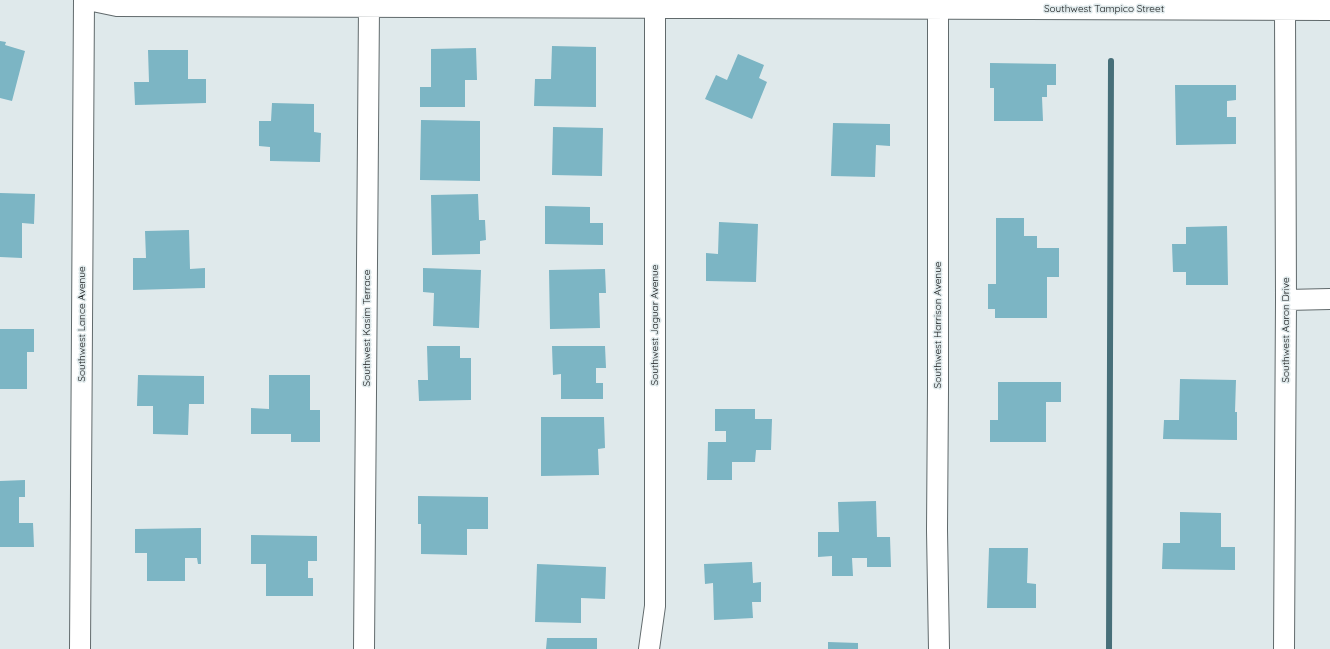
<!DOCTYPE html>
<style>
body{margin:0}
canvas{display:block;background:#dfe9eb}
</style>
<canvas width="1330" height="649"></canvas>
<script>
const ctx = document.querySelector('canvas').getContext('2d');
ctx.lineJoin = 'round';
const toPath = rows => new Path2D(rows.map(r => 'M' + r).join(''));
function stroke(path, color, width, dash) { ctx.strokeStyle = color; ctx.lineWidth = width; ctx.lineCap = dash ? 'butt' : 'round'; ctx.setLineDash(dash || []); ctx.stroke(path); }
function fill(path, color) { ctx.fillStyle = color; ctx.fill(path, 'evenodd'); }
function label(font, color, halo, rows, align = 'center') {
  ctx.font = font + ' Quicksand,sans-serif'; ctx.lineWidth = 3; ctx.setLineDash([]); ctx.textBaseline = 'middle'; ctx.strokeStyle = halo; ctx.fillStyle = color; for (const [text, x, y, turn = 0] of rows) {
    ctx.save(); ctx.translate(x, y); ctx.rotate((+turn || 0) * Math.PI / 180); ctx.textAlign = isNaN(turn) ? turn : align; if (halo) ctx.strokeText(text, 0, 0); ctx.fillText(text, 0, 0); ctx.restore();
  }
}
const stream = toPath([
 [1109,649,1111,61]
]);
const building = toPath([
 [0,41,6,42,5,45,25,51,12,101,0,98],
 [552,46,596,47,596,107,534,106,535,79,551,79],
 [476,48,477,80,465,80,465,107,420,107,420,87,431,87,431,49],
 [148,50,188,50,188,79,206,79,206,103,135,105,134,82,149,82],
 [738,54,764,65,759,78,767,82,752,119,705,99,716,75,727,80],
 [990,63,1056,64,1056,85,1047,85,1047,97,1042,97,1043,121,994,121,994,88,990,88],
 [1175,85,1236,85,1236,100,1227,101,1227,117,1236,117,1236,144,1176,145],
 [272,103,314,104,314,132,321,133,320,162,270,161,270,147,259,146,259,121,271,121],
 [421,120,480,121,480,181,420,180],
 [833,123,890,124,890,146,876,145,875,177,831,176],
 [553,127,603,128,602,176,552,175],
 [0,193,35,194,34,224,22,223,22,258,0,257],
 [478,194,479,220,485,220,486,240,480,241,480,254,432,255,431,195],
 [545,206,590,207,590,223,603,223,603,245,545,244],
 [996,218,1024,218,1024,236,1037,236,1037,248,1059,248,1059,277,1047,277,1047,318,995,318,995,309,988,309,988,284,996,284],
 [719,222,758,224,756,282,706,281,706,253,718,254],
 [1227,226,1228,285,1186,285,1186,272,1173,272,1172,244,1186,244,1186,227],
 [189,230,190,269,205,268,205,288,133,290,133,258,146,258,145,231],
 [423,268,481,270,479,328,433,326,434,293,423,292],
 [605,269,606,293,599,293,600,328,550,329,549,270],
 [0,329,34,329,34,352,27,352,27,389,0,389],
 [427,346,460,346,460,358,471,358,471,400,419,401,418,380,428,380],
 [552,346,605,346,606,368,596,368,596,383,603,383,603,399,561,399,561,374,553,375],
 [138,375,204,376,204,404,189,404,188,435,153,434,153,406,137,406],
 [269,375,310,375,310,410,320,410,320,442,291,442,291,434,251,434,251,408,269,409],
 [1180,379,1236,380,1235,412,1237,412,1237,440,1163,439,1164,420,1179,420],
 [998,382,1061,382,1061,402,1046,402,1046,442,990,442,990,420,998,420],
 [715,409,755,409,755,419,772,419,771,450,756,450,755,462,732,462,732,480,707,480,708,442,726,442,726,431,715,431],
 [541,417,604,417,605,448,598,449,599,475,541,476],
 [25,480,25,497,19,497,19,523,33,523,34,547,0,547,0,481],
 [418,496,488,497,488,529,467,529,467,555,421,554,421,524,418,524],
 [876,501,877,537,890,537,891,567,867,567,867,558,852,558,853,576,832,576,832,556,818,557,818,532,839,532,838,502],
 [1180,512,1221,513,1221,547,1235,547,1235,570,1162,569,1163,543,1180,543],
 [201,528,201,564,198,564,197,558,185,558,185,581,147,581,147,553,135,553,135,529],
 [251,535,317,536,317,561,308,561,308,578,313,578,313,596,266,596,266,564,251,564],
 [989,548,1028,548,1027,583,1036,584,1036,608,987,608],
 [752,562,753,583,761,582,761,602,752,602,753,618,714,620,713,583,705,584,704,564],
 [537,564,606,567,605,599,581,598,581,623,535,622],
 [547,638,597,638,597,649,546,649],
 [828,642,858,643,858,649,828,649]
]);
const minor = toPath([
 [88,0,117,6,1330,10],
 [938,0,938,390,937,530,939,649],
 [1286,300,1330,299],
 [80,649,84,0],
 [364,649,369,6],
 [649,649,655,606,655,0],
 [1284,649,1286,300,1285,10]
]);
const streetNames = [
 ["Southwest Tampico Street",1104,9],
 ["Southwest Lance Avenue",82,324,-90],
 ["Southwest Jaguar Avenue",655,325,-90],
 ["Southwest Harrison Avenue",938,325,-90],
 ["Southwest Kasim Terrace",367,328,-90],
 ["Southwest Aaron Drive",1286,330,-90]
];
stroke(stream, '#476f79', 6);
fill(building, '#7cb5c4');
stroke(minor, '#616a6c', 22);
stroke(minor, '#fff', 20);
label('10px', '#16191a', '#dfe9eb', streetNames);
</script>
